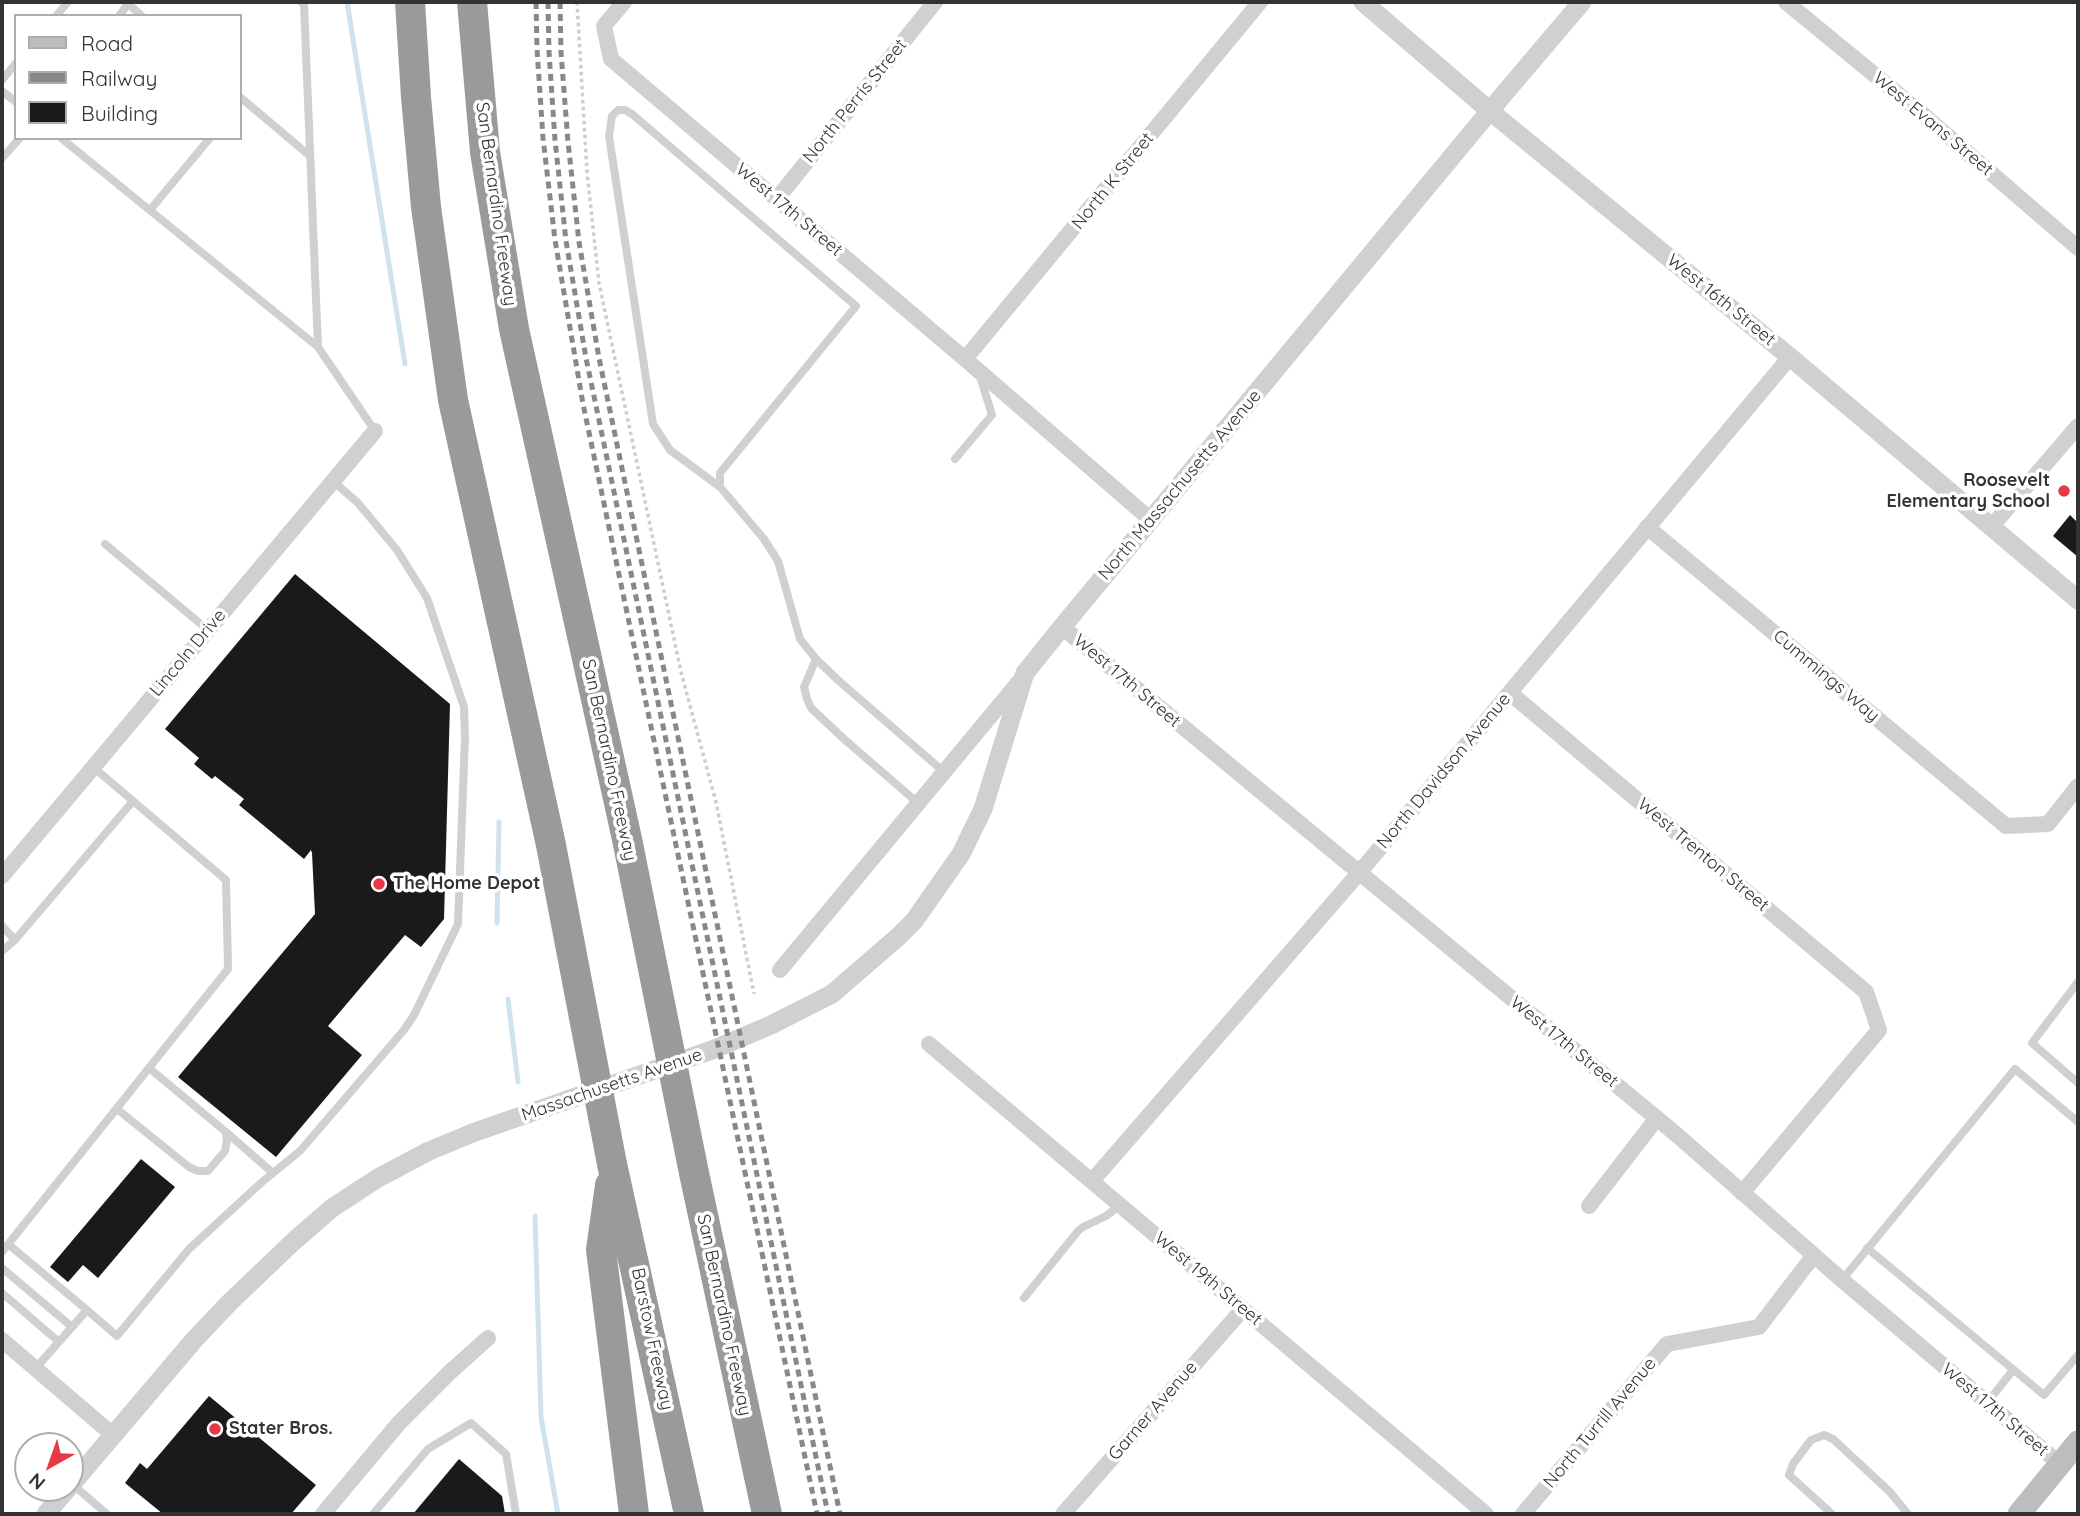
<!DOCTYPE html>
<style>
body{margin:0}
#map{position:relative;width:2080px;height:1516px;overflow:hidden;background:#fff;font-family:Quicksand,sans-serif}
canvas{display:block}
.frame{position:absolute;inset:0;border:4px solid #333;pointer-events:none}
.legend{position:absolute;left:14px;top:14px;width:228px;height:126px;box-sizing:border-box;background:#fff;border:2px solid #adadad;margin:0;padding:9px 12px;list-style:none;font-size:21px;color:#333}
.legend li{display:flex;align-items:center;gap:14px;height:35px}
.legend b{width:35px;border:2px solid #adadad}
.north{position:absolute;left:14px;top:1432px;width:70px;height:70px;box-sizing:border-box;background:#fff;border:2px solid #adadad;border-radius:50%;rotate:220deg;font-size:19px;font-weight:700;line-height:28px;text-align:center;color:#333}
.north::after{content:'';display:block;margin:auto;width:24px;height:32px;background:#e63946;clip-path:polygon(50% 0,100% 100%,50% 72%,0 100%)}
</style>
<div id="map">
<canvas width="2080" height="1516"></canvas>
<div class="frame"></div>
<ul class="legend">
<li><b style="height:9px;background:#bdbdbd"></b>Road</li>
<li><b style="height:9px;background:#888"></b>Railway</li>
<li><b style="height:19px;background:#1a1a1a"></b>Building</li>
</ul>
<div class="north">N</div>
</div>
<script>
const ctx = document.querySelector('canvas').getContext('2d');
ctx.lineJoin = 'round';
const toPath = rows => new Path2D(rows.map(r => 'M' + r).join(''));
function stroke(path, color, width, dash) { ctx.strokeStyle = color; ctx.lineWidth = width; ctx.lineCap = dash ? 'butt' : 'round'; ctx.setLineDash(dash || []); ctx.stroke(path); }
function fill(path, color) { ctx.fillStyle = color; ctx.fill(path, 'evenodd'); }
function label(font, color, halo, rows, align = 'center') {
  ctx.font = font + ' Quicksand,sans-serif'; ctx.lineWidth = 7; ctx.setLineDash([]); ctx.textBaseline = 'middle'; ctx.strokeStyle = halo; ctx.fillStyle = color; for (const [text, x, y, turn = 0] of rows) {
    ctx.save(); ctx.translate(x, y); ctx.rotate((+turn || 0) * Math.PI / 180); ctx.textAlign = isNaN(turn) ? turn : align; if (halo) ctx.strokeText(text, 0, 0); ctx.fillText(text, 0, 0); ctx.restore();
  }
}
const stream = toPath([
 [347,2,405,364],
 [497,923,499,822],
 [508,999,518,1082],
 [535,1216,541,1417,558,1514]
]);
const building = toPath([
 [2070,515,2078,523,2078,557,2053,536],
 [295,574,450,704,444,919,421,947,405,935,328,1026,362,1055,276,1157,178,1077,315,914,312,853,311,850,304,859,239,805,244,799,215,776,212,779,194,764,199,758,165,729],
 [141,1159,175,1187,98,1278,83,1265,68,1282,50,1267],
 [209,1396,316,1485,291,1514,163,1514,125,1483,140,1463,147,1469],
 [459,1459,502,1496,505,1514,413,1514]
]);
const path = toPath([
 [577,2,587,172,599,283,681,672,716,802,754,994]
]);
const service = toPath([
 [126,2,142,16],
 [301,2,304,4,318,347,375,431],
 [56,16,68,2],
 [119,16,128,4],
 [2,80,16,63],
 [2,91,16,102],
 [240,97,310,156],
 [61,138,318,347],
 [2,158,20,138],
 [150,210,210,138],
 [955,459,992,415,980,376],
 [720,487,670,450,653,424,609,136,612,116,618,110,625,110,632,114,856,306,720,473,720,487,764,539,778,561,800,639,816,659,839,681,944,772],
 [105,544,208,630],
 [816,659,804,687,807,699,811,708,844,739,918,803],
 [93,767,133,801],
 [2,926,15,940],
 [2,951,15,940,133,801,226,880,228,969,2,1252],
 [2078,982,2032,1043,2078,1083],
 [117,1109,189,1167,198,1171,208,1171,225,1151,227,1140,226,1132,149,1068],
 [226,1132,273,1173],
 [8,1244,87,1310],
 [1867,1248,2044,1395,2078,1355],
 [2,1268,72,1327],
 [1842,1280,2015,1069,2078,1122],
 [2,1293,59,1342],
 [1024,1298,1078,1231,1083,1227,1106,1216,1120,1205],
 [35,1369,87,1310,117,1336,189,1249,262,1182,300,1151,404,1030,414,1015,458,924,465,737,464,707,427,598,397,550,358,503,333,481],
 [1987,1403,2013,1370],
 [72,1484,107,1514],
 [373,1514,428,1449,471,1423,506,1454,516,1514],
 [1832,1514,1789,1475,1793,1464,1811,1440,1824,1435,1833,1439,1890,1492,1908,1514]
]);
const minor = toPath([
 [624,2,604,26,611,59,965,359,1151,520],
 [1786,2,1927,118,2078,248],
 [776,200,935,2],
 [965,359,1260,2],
 [1992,526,2078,426],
 [1647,527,2006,826,2048,824,2078,786],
 [1062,627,1677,1135,1842,1280,2060,1464],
 [1510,693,1866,992,1879,1030,1742,1193],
 [2,876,375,431],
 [780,970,1022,678],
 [929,1044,1486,1514],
 [1092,1181,1359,873,1790,357],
 [1589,1206,1657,1118],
 [2,1340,113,1435],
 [323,1514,399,1423,449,1373,488,1338],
 [1063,1514,1243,1309],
 [1523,1514,1667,1344,1759,1327,1814,1255]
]);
const tertiary = toPath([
 [1363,2,1490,111,1790,357,2078,600],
 [70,1486,194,1340,229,1303,294,1241,332,1208,378,1178,429,1151,475,1132,712,1050,771,1025,832,994,899,936,914,921,961,854,983,809,1025,673,1062,627,1503,95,1582,2],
 [46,1514,68,1488]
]);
const secondary = toPath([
 [2019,1514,2078,1442]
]);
const motorway = toPath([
 [410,2,416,97,426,207,453,400,551,845,612,1164,689,1514],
 [472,2,485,152,514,329,627,839,694,1173,767,1514],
 [610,1185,601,1250,634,1514]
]);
const rail = toPath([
 [536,2,537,49,543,138,555,240,583,404,817,1514],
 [548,2,549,52,555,140,566,241,586,358,828,1514],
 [560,2,561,52,568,142,579,242,599,358,840,1514]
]);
const markers = [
 [2064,491,7,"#e63946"],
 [379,884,7,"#e63946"],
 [215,1429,7,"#e63946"]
];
const streetNames = [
 ["North Perris Street",855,101,-51],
 ["West Evans Street",1933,124,40],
 ["North K Street",1113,181,-51],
 ["San Bernardino Freeway",496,204,82],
 ["West 17th Street",789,210,40],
 ["West 16th Street",1721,300,39],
 ["North Massachusetts Avenue",1180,485,-50],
 ["Lincoln Drive",188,653,-50],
 ["Cummings Way",1826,676,40],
 ["West 17th Street",1127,681,40],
 ["San Bernardino Freeway",609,760,78],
 ["North Davidson Avenue",1444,771,-50],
 ["West Trenton Street",1703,855,40],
 ["West 17th Street",1564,1042,39],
 ["Massachusetts Avenue",612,1085,-19],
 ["West 19th Street",1208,1279,40],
 ["San Bernardino Freeway",724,1315,78],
 ["Barstow Freeway",652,1339,78],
 ["West 17th Street",1995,1410,40],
 ["Garner Avenue",1153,1411,-49],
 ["North Turrill Avenue",1600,1423,-50]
];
const poiNames = [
 ["Roosevelt",2050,481,"right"],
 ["Elementary School",2050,502,"right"],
 ["The Home Depot",393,884],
 ["Stater Bros.",229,1429]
];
stroke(stream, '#cfe2ee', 5);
fill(building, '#1a1a1a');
stroke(path, '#cdcdcd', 3.5, [3.5, 3.5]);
stroke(service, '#d0d0d0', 8);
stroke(minor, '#d0d0d0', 16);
stroke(tertiary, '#d0d0d0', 19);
stroke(secondary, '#bdbdbd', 23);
stroke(motorway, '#9a9a9a', 30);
stroke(rail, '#888', 5, [7, 5]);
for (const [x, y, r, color] of markers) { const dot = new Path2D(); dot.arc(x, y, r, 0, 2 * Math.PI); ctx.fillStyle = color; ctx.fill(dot); stroke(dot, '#fff', 2.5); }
label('18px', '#333', '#fff', streetNames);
label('bold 18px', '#333', '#fff', poiNames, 'left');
</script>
